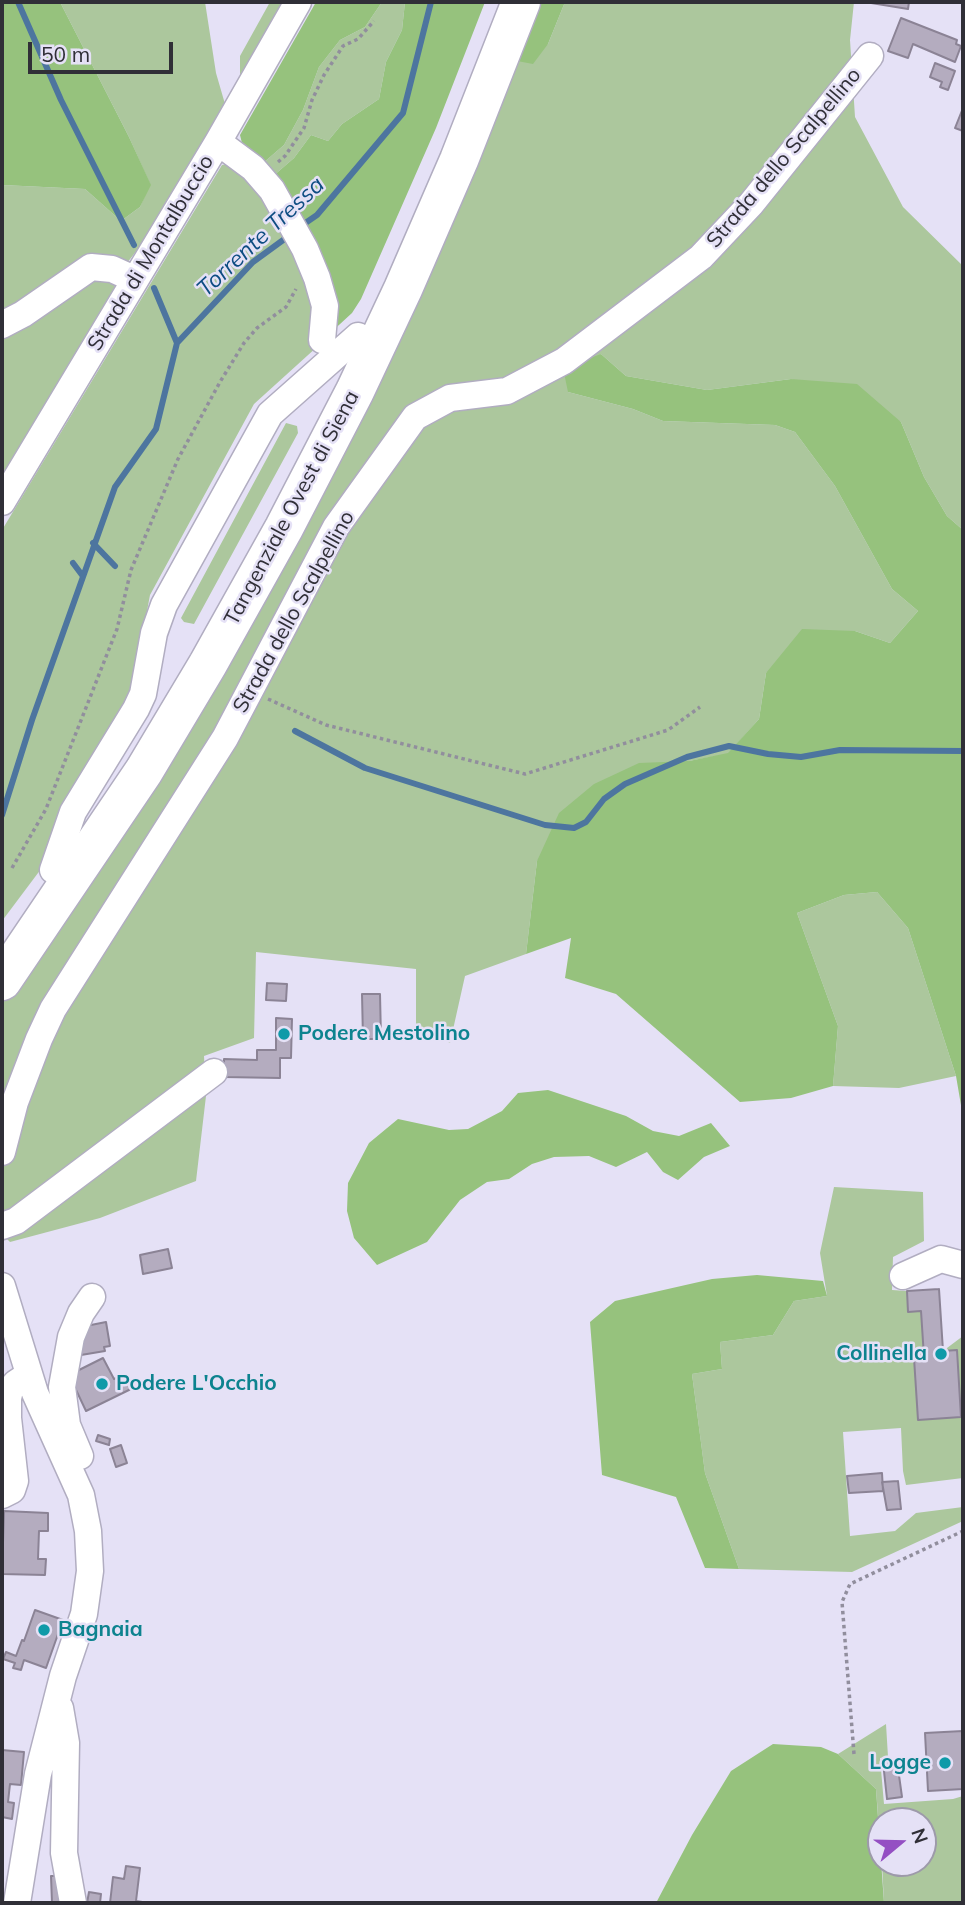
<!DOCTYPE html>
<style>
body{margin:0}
#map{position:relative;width:965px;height:1905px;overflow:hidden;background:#e5e1f6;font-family:Mulish,sans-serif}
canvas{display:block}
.frame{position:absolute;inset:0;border:4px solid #302f37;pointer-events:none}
.north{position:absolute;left:867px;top:1807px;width:70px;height:70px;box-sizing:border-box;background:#e5e1f6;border:2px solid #9d9aaa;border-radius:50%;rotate:71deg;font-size:19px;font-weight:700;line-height:28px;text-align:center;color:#302f37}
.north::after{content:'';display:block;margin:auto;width:24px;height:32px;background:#944fc3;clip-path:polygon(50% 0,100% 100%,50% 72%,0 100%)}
.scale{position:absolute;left:28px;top:42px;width:145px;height:32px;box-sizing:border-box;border:4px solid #302f37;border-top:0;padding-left:9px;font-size:21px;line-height:24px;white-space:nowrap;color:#302f37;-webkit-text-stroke:5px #e5e1f6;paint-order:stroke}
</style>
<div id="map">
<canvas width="965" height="1905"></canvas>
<div class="frame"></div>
<div class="north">N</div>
<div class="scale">50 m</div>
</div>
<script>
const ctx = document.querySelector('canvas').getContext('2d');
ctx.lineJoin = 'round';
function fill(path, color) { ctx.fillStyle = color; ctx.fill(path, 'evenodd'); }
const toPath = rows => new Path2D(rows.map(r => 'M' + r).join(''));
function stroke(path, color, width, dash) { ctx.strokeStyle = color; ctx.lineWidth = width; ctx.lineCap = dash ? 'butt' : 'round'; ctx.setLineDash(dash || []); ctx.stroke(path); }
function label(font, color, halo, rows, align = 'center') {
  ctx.font = font + ' Mulish,sans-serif'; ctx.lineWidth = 5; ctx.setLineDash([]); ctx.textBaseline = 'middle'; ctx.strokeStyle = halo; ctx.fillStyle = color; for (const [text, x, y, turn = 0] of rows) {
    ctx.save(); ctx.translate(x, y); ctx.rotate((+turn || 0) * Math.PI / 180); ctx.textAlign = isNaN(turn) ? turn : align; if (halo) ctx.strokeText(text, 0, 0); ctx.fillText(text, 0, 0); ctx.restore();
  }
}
const green = toPath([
 [60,2,205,2,216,73,225,104,141,245,127,263,2,318,2,185,85,189,121,221,140,207,150,184,129,137],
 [270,2,284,2,240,75,240,56],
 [382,2,405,2,402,30,386,62,379,99,342,124,328,141,311,135,294,158,272,177,262,164,284,145,303,110,319,67,340,40,365,27],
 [565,2,854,2,850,40,855,117,903,207,963,266,963,530,947,516,924,477,901,422,791,379,707,390,626,376,601,354,568,392,633,409,663,421,775,425,795,432,835,486,892,589,918,611,890,643,855,631,766,673,759,719,728,754,689,761,537,861,526,954,465,976,450,1043,416,1026,416,969,256,952,254,1038,204,1056,206,1096,196,1181,100,1218,10,1242,2,1234,2,1000,69,910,512,60,548,44],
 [234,163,250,172,313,279,318,346,254,404,150,595,129,707,47,861,2,921,2,530,222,165],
 [88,274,112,278,115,286,112,295,2,477,2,332],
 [286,423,297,426,298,433,194,624,184,622,181,618],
 [877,892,908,928,956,1076,899,1088,833,1086,838,1026,797,913,844,895],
 [834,1187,923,1192,924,1241,893,1257,892,1290,907,1291,908,1312,921,1311,924,1357,914,1359,918,1420,961,1417,957,1350,943,1351,963,1336,963,1478,906,1485,903,1471,901,1428,843,1432,850,1536,895,1531,916,1513,963,1507,963,1521,852,1572,739,1569,705,1473,692,1374,722,1369,720,1342,773,1335,794,1301,827,1296,820,1253],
 [886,1724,888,1757,880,1758,884,1804,953,1799,963,1796,963,1903,884,1903,882,1863,923,1863,923,1821,881,1821,881,1853,876,1789,838,1754]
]);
const forest = toPath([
 [2,2,60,2,129,137,151,185,140,207,121,221,85,189,2,185],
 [316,2,382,2,365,27,340,40,319,67,303,110,284,145,262,164,243,147,240,135],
 [405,2,485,2,436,128,361,299,352,313,327,336,272,177,294,158,311,135,328,141,342,124,379,99,386,62,402,30],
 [533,2,565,2,548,44,533,64,512,60],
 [601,354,626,376,707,390,791,379,857,384,901,422,924,477,947,516,963,530,963,1117,956,1076,908,928,877,892,844,895,797,913,838,1026,833,1086,791,1098,740,1102,616,994,565,978,571,938,526,954,537,861,559,813,594,784,639,763,689,761,728,753,759,719,766,673,802,629,855,631,890,643,918,611,892,589,835,486,795,432,775,425,663,421,633,409,568,392,563,368],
 [548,1090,626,1116,653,1131,679,1136,711,1123,730,1146,704,1157,678,1180,663,1172,647,1152,616,1167,589,1156,554,1157,532,1164,509,1179,487,1182,460,1200,427,1242,377,1265,354,1238,347,1211,348,1183,369,1143,398,1119,449,1130,468,1129,502,1111,518,1093],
 [757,1275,823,1281,827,1296,794,1301,773,1335,720,1342,722,1369,692,1374,705,1473,739,1569,705,1568,676,1497,602,1475,590,1322,615,1301,712,1279],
 [773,1744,821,1747,838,1754,876,1789,884,1903,656,1903,692,1835,731,1771]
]);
const stream = toPath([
 [18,2,61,100,134,245],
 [301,226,317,215,403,113,431,2],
 [154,288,177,343],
 [93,543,115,566],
 [73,563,82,575],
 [295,731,365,768,545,825,574,828,586,822,604,799,625,784,687,757,729,746,768,754,801,757,840,750,963,751],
 [2,815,32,720,115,487,156,429,177,343,253,262,290,235]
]);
const building = toPath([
 [865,2,909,2,908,9,865,2],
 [901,18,957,40,956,44,961,46,955,62,913,44,908,58,888,51,901,18],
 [935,63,955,71,948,90,940,87,942,82,930,77,935,63],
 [963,108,963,131,955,128,963,108],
 [267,983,287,984,286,1001,266,1000,267,983],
 [362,994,380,994,381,1039,363,1039,362,994],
 [276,1018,292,1019,291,1058,280,1058,280,1078,224,1077,224,1059,257,1060,257,1050,276,1050,276,1018],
 [168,1249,172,1268,143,1274,140,1255,168,1249],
 [939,1289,943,1351,957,1350,961,1417,918,1420,914,1358,924,1357,921,1311,908,1312,907,1291,939,1289],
 [106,1322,110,1346,104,1347,105,1351,81,1355,76,1328,106,1322],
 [103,1358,114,1379,126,1374,133,1388,86,1411,69,1375,103,1358],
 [98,1435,110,1439,109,1445,96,1441,98,1435],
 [121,1445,127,1463,116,1467,110,1449,121,1445],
 [882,1473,883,1491,849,1493,847,1476,882,1473],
 [898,1481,901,1509,887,1510,882,1482,898,1481],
 [4,1511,48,1513,48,1531,39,1531,38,1559,46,1559,45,1575,2,1574,4,1511],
 [35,1610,63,1620,46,1668,24,1660,21,1670,13,1668,15,1663,3,1659,6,1652,16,1656,22,1640,24,1641,35,1610],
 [963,1731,963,1789,928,1791,925,1733,963,1731],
 [2,1750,24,1752,21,1785,10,1784,8,1802,14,1803,12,1819,2,1817,2,1750],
 [897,1761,902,1797,887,1799,883,1762,897,1761],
 [126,1866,140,1868,136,1901,149,1903,110,1903,113,1877,124,1879,126,1866],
 [51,1876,61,1876,62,1903,52,1903,51,1876],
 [89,1892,101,1894,100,1903,87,1903,89,1892]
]);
const path = toPath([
 [278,162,285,156,304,128,312,100,324,75,343,46,358,39,374,21],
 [268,699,326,725,525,774,668,730,700,707],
 [12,868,46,809,117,629,131,570,178,459,220,382,244,343,257,328,286,307,296,289],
 [854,1754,842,1602,850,1584,963,1531]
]);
const minor = toPath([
 [218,142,253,168,272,190,305,249,317,278,325,306,322,340],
 [2,325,23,314,91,267,112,269,134,279],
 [2,502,218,142,298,2],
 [53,870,73,812,136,709,143,694,154,633,164,605,270,414,358,336],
 [2,1152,15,1102,39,1039,53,1009,225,738,336,527,415,417,450,398,507,391,564,361,701,257,751,204,870,56],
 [2,1226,16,1221,214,1072],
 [903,1276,941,1259,963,1265],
 [2,1286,35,1393,81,1495,88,1531,90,1571,84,1614,63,1676,38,1774,17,1903],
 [80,1456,67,1425,62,1387,71,1337,81,1313,92,1297],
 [2,1495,12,1490,15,1481,8,1418,8,1398,10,1390,16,1383,28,1375],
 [60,1708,66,1743,64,1853,73,1903]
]);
const highway = toPath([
 [2,981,144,771,208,664,284,528,355,391,403,289,459,160,521,2]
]);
const markers = [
 [284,1034,7,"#0f9aa8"],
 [941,1354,7,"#0f9aa8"],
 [102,1384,7,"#0f9aa8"],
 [44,1630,7,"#0f9aa8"],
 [945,1763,7,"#0f9aa8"]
];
const streetNames = [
 ["Strada dello Scalpellino",784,158,-50],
 ["Strada di Montalbuccio",151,253,-59],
 ["Tangenziale Ovest di Siena",292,508,-62],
 ["Strada dello Scalpellino",294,612,-61]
];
const cultureNames = [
 ["Podere Mestolino",298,1034],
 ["Collinella",927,1354,"right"],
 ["Podere L'Occhio",116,1384],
 ["Bagnaia",58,1630],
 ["Logge",931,1763,"right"]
];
const waterNames = [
 ["Torrente Tressa",261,237,-43]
];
fill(green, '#acc79d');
fill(forest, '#96c27d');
stroke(stream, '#4d759f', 6);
fill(building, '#b4acbf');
stroke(building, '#8b8395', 2);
stroke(minor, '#b1adc1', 29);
stroke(highway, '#b1adc1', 41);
stroke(path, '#918e9d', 3.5, [3.5, 3.5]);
stroke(minor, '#fff', 26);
stroke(highway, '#fff', 38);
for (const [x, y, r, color] of markers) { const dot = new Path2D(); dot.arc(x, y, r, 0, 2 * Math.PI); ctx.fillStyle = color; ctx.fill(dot); stroke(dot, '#e5e1f6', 2.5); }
label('21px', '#302f37', '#e5e1f6', streetNames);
label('bold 21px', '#0d838f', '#e5e1f6', cultureNames, 'left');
label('italic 23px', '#0e4d82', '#e5e1f6', waterNames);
</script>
